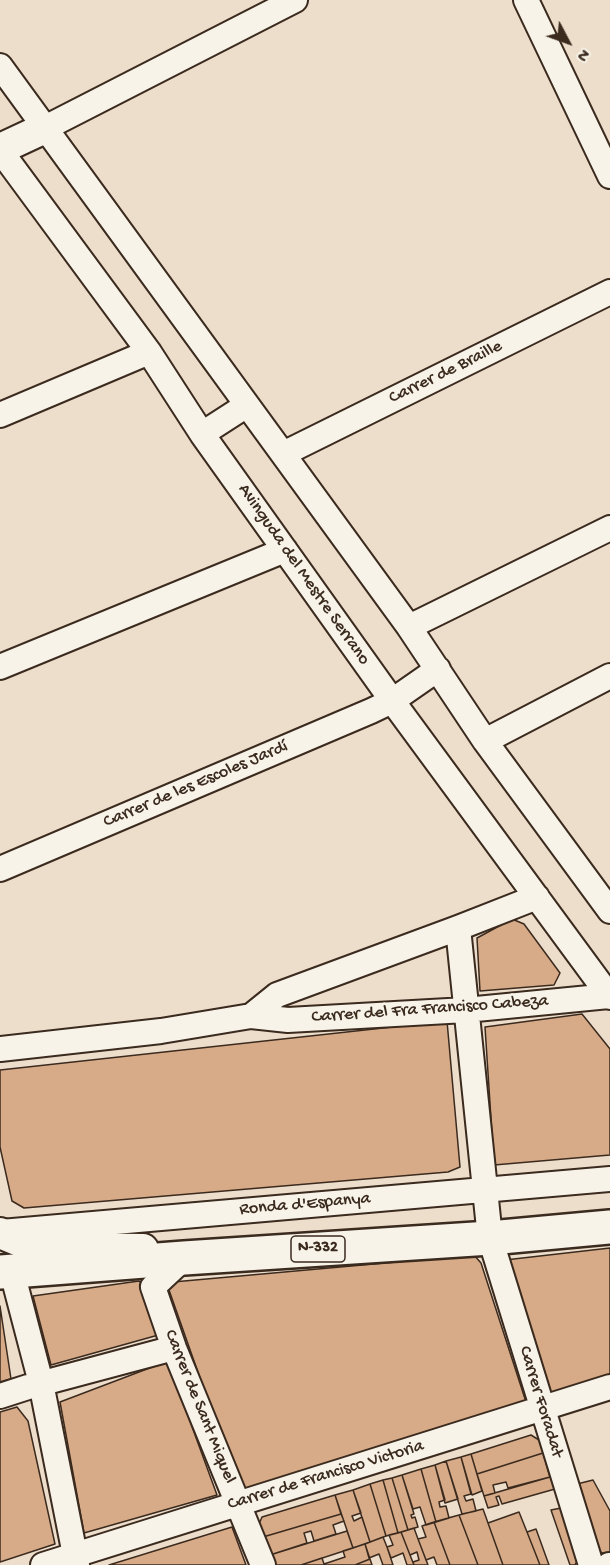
<!DOCTYPE html>
<meta charset="utf-8">
<style>
body{margin:0}
#map{position:relative;width:610px;height:1565px;overflow:hidden;background:#edddcb;font-family:"Gochi Hand",sans-serif}
canvas{display:block}
.north{position:absolute;left:538px;top:12px;width:60px;height:60px;-webkit-text-stroke:4px #f7f3e8;paint-order:stroke;rotate:131deg;font-size:16px;font-weight:700;line-height:24px;text-align:center;color:#3b2a1e}
.north::after{content:'';display:block;margin:auto;width:21px;height:27px;background:#3b2a1e;clip-path:polygon(50% 0,100% 100%,50% 72%,0 100%)}
</style>
<div id="map">
<canvas width="610" height="1565"></canvas>
<div class="north">N</div>
</div>
<script>
const ctx = document.querySelector('canvas').getContext('2d');
ctx.lineJoin = 'round';
function fill(path, color) { ctx.fillStyle = color; ctx.fill(path, 'evenodd'); }
const toPath = rows => new Path2D(rows.map(r => 'M' + r).join(''));
function stroke(path, color, width, dash) { ctx.strokeStyle = color; ctx.lineWidth = width; ctx.lineCap = dash ? 'butt' : 'round'; ctx.setLineDash(dash || []); ctx.stroke(path); }
function label(font, color, halo, rows, align = 'center') {
  ctx.font = font + ' "Gochi Hand",sans-serif'; ctx.lineWidth = 5; ctx.setLineDash([]); ctx.textBaseline = 'middle'; ctx.strokeStyle = halo; ctx.fillStyle = color; for (const [text, x, y, turn = 0] of rows) {
    ctx.save(); ctx.translate(x, y); ctx.rotate((+turn || 0) * Math.PI / 180); ctx.textAlign = isNaN(turn) ? turn : align; if (halo) ctx.strokeText(text, 0, 0); ctx.fillText(text, 0, 0); ctx.restore();
  }
}
const building = toPath([
 [512,919,524,924,560,973,554,985,480,991,477,938,512,919],
 [582,1014,610,1049,610,1155,494,1165,485,1027,582,1014],
 [447,1021,460,1167,448,1172,24,1208,12,1201,0,1147,0,1070,447,1021],
 [610,1248,610,1379,550,1398,505,1260,610,1248],
 [474,1255,481,1263,527,1405,250,1492,238,1486,169,1290,173,1282,474,1255],
 [139,1281,149,1292,162,1334,51,1365,33,1296,139,1281],
 [0,1306,11,1379,0,1382,0,1306],
 [168,1361,217,1495,84,1533,60,1402,168,1361],
 [17,1407,28,1421,55,1544,0,1562,0,1412,17,1407],
 [531,1435,539,1440,543,1453,477,1474,471,1454,531,1435],
 [543,1453,550,1477,508,1488,506,1482,493,1485,495,1493,484,1496,477,1474,543,1453],
 [471,1454,482,1491,472,1495,461,1457,471,1454],
 [461,1457,471,1494,464,1496,466,1501,473,1499,476,1511,462,1514,446,1461,461,1457],
 [446,1461,458,1499,445,1503,435,1465,446,1461],
 [435,1465,445,1500,439,1502,440,1507,446,1506,449,1518,436,1522,421,1469,435,1465],
 [421,1469,436,1522,426,1525,420,1507,413,1509,402,1475,421,1469],
 [402,1475,414,1514,411,1515,412,1518,415,1517,418,1527,408,1530,392,1478,402,1475],
 [550,1477,555,1489,502,1504,499,1496,496,1497,499,1505,488,1508,484,1496,550,1477],
 [392,1478,408,1530,398,1533,383,1480,392,1478],
 [383,1480,398,1533,386,1536,370,1484,383,1480],
 [593,1480,610,1511,610,1556,609,1556,598,1551,577,1484,593,1480],
 [370,1484,386,1536,370,1542,353,1490,370,1484],
 [353,1490,361,1513,352,1516,354,1521,362,1517,370,1542,353,1548,335,1495,353,1490],
 [335,1495,341,1514,263,1537,259,1524,262,1517,335,1495],
 [561,1508,578,1560,575,1565,570,1565,551,1510,561,1508],
 [483,1509,503,1565,478,1565,459,1515,483,1509],
 [519,1512,527,1532,540,1565,503,1565,488,1523,519,1512],
 [341,1514,344,1521,333,1525,336,1534,314,1541,311,1531,304,1533,307,1543,270,1555,263,1537,341,1514],
 [459,1515,478,1565,450,1565,434,1522,459,1515],
 [434,1522,450,1565,437,1565,434,1557,426,1560,418,1539,426,1537,422,1526,434,1522],
 [232,1527,246,1565,109,1565,232,1527],
 [414,1528,418,1539,428,1565,414,1565,413,1562,419,1560,417,1552,410,1555,401,1532,414,1528],
 [536,1529,549,1565,540,1565,527,1532,536,1529],
 [347,1531,353,1548,301,1565,274,1565,270,1555,347,1531],
 [401,1532,410,1555,414,1565,407,1565,403,1553,391,1558,387,1547,393,1545,389,1535,401,1532],
 [383,1537,387,1547,393,1565,382,1565,383,1565,379,1554,369,1558,365,1544,383,1537],
 [365,1544,370,1559,355,1565,301,1565,322,1558,324,1564,345,1557,343,1551,365,1544],
 [370,1559,372,1565,355,1565,370,1559]
]);
const minor = toPath([
 [526,0,610,176],
 [0,66,409,627,485,741,610,911],
 [45,128,295,0],
 [0,150,149,352,202,434,396,706,610,997],
 [0,415,149,352],
 [202,434,247,405],
 [283,454,610,292],
 [409,627,610,528],
 [0,667,285,550],
 [485,741,610,676],
 [0,869,371,711,392,701,438,669],
 [458,928,490,1238,591,1565],
 [251,1016,277,995,458,928,537,897],
 [0,1049,161,1031,251,1016,288,1020,466,1010,610,996],
 [0,1232,610,1179],
 [184,1258,153,1287,174,1348,263,1565],
 [12,1272,41,1383,77,1565],
 [0,1396,28,1387,174,1348],
 [43,1565,610,1387],
 [609,1565,610,1565]
]);
const tertiary = toPath([
 [0,149,45,128],
 [0,1233,36,1248,143,1249]
]);
const trunk = toPath([
 [0,1272,184,1258,490,1238,610,1227]
]);
const shields = [
 [318,1249,54]
];
const shieldNames = [
 ["N-332",318,1249]
];
const streetNames = [
 ["Carrer de Braille",446,373,-26],
 ["Avinguda del Mestre Serrano",303,575,55],
 ["Carrer de les Escoles Jardí",196,785,-23],
 ["Carrer del Fra Francisco Cabeza",430,1010,-4],
 ["Ronda d'Espanya",305,1205,-5],
 ["Carrer Foradat",540,1402,73],
 ["Carrer de Sant Miquel",199,1407,68],
 ["Carrer de Francisco Victoria",326,1476,-17]
];
fill(building, '#d7ab88');
stroke(building, '#3b2a1e', 1.5);
stroke(minor, '#3b2a1e', 28);
stroke(tertiary, '#3b2a1e', 34);
stroke(trunk, '#3b2a1e', 38);
stroke(minor, '#f7f3e8', 24);
stroke(tertiary, '#f7f3e8', 30);
stroke(trunk, '#f7f3e8', 33);
for (const [x, y, w] of shields) { const box = new Path2D(); box.roundRect(x - w / 2, y - 13, w, 26, 4.5); ctx.fillStyle = '#f7f3e8'; ctx.fill(box); stroke(box, '#3b2a1e', 1.5); }
label('bold 16px', '#3b2a1e', null, shieldNames);
label('18px', '#3b2a1e', '#f7f3e8', streetNames);
</script>
